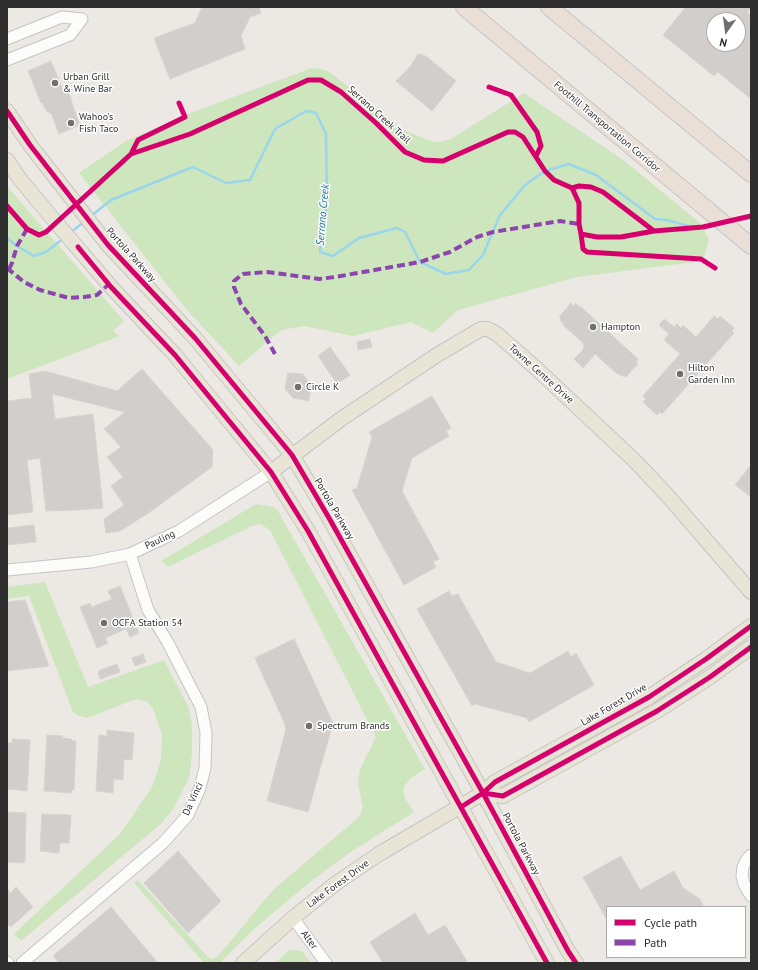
<!DOCTYPE html>
<style>
body{margin:0}
#map{position:relative;width:758px;height:970px;overflow:hidden;background:#ece8e4;font-family:"PT Sans",sans-serif}
canvas{display:block}
.frame{position:absolute;inset:0;border:8px solid #2e2e2e;pointer-events:none}
.legend{position:absolute;left:606px;top:906px;width:140px;height:52px;box-sizing:border-box;background:#fff;border:1px solid #ababab;margin:0;padding:5px 7px;list-style:none;font-size:12px;color:#2e2e2e}
.legend li{display:flex;align-items:center;gap:8px;height:20px}
.legend b{width:20px;border:1px solid #ababab}
.north{position:absolute;left:706px;top:12px;width:40px;height:40px;box-sizing:border-box;background:#fff;border:1px solid #ababab;border-radius:50%;rotate:194deg;font-size:11px;font-weight:700;line-height:16px;text-align:center;color:#2e2e2e}
.north::after{content:'';display:block;margin:auto;width:14px;height:18px;background:#706f6e;clip-path:polygon(50% 0,100% 100%,50% 72%,0 100%)}
</style>
<div id="map">
<canvas width="758" height="970"></canvas>
<div class="frame"></div>
<ul class="legend">
<li><b style="height:5px;background:#d6006c"></b>Cycle path</li>
<li><b style="height:5px;background:#8e44ad"></b>Path</li>
</ul>
<div class="north">N</div>
</div>
<script>
const ctx = document.querySelector('canvas').getContext('2d');
ctx.lineJoin = 'round';
function fill(path, color) { ctx.fillStyle = color; ctx.fill(path, 'evenodd'); }
const toPath = rows => new Path2D(rows.map(r => 'M' + r).join(''));
function stroke(path, color, width, dash) { ctx.strokeStyle = color; ctx.lineWidth = width; ctx.lineCap = dash ? 'butt' : 'round'; ctx.setLineDash(dash || []); ctx.stroke(path); }
function label(font, color, halo, rows, align = 'center') {
  ctx.font = font + ' "PT Sans",sans-serif'; ctx.lineWidth = 3; ctx.setLineDash([]); ctx.textBaseline = 'middle'; ctx.strokeStyle = halo; ctx.fillStyle = color; for (const [text, x, y, turn = 0] of rows) {
    ctx.save(); ctx.translate(x, y); ctx.rotate((+turn || 0) * Math.PI / 180); ctx.textAlign = isNaN(turn) ? turn : align; if (halo) ctx.strokeText(text, 0, 0); ctx.fillText(text, 0, 0); ctx.restore();
  }
}
const green = toPath([
 [312,68,322,69,331,73,404,130,431,141,439,142,451,139,524,93,626,162,700,223,709,239,703,261,577,277,458,310,433,333,411,322,353,336,304,326,281,330,239,366,187,310,79,173,126,141,188,114],
 [7,186,124,321,113,331,120,336,7,379],
 [256,504,273,507,278,511,425,769,411,778,406,784,403,791,405,798,414,812,349,853,310,882,254,929,220,963,204,963,134,883,138,880,208,957,212,959,218,956,273,890,359,817,363,808,358,783,360,769,376,737,270,530,260,524,252,526,168,567,161,561],
 [45,582,88,687,164,660,189,708,192,726,192,753,189,778,173,809,162,823,21,941,14,934,120,834,152,787,161,760,162,734,153,709,148,702,136,699,88,718,79,716,73,712,29,596,7,599,7,587],
 [289,950,302,951,311,963,275,963]
]);
const stream = toPath([
 [91,216,111,200,193,167,226,183,250,180,275,129,306,111,316,113,326,134,327,201,320,252,333,256,359,238,397,228,405,232,420,262,446,274,469,270,483,255,500,215,525,185,545,171,569,164,596,175,655,219,667,220,692,227],
 [71,232,84,222],
 [7,238,17,246,34,256,46,252,64,238]
]);
const building = toPath([
 [202,7,259,7,261,13,250,17,241,36,245,49,170,79,154,38,195,23,202,7],
 [686,7,751,7,747,12,751,15,751,99,718,72,714,76,663,35,686,7],
 [714,20,738,20,738,44,714,44,714,20],
 [418,54,426,56,456,81,432,111,396,81,410,67,418,54],
 [51,61,64,93,67,92,70,96,75,112,80,125,59,134,51,113,50,114,49,112,47,112,42,102,41,103,28,71,51,61],
 [571,303,573,306,576,303,579,307,580,306,638,359,636,362,638,364,626,377,623,375,622,377,618,373,617,374,595,354,583,368,574,359,583,350,584,344,563,325,563,323,560,321,561,318,559,317,571,303],
 [714,316,718,319,720,316,734,328,732,331,734,333,662,414,660,412,657,415,643,402,646,399,643,396,680,354,664,340,669,334,659,325,664,319,674,327,677,324,681,328,683,325,696,337,714,316],
 [370,339,372,347,358,350,357,342,370,339],
 [330,347,350,375,337,384,318,356,330,347],
 [142,369,213,450,212,467,147,514,120,531,106,533,104,519,124,505,111,486,123,477,107,457,121,447,104,429,125,412,52,394,55,419,93,414,103,508,77,510,46,511,40,458,27,460,33,512,7,515,7,401,32,398,29,374,45,371,117,391,142,369],
 [288,373,303,374,311,386,309,401,293,398,285,389,288,373],
 [432,396,451,428,446,431,449,436,412,458,402,491,439,559,433,562,436,567,404,585,352,490,357,488,372,437,369,432,432,396],
 [751,465,751,497,735,485,751,465],
 [34,525,36,542,7,545,7,528,34,525],
 [120,586,139,633,130,637,126,629,105,638,108,643,97,648,80,607,90,603,92,607,112,599,108,591,120,586],
 [449,591,452,596,458,594,496,662,530,673,568,651,571,657,576,653,594,685,529,722,527,718,475,704,472,706,417,609,449,591],
 [25,600,49,666,7,671,7,602,25,600],
 [294,639,333,723,308,812,267,801,286,729,284,722,255,658,294,639],
 [143,654,146,662,135,666,132,658,143,654],
 [117,664,120,672,100,679,98,671,117,664],
 [107,730,134,733,132,760,124,759,123,780,114,779,113,793,96,791,99,735,107,736,107,730],
 [47,735,63,736,62,738,71,739,73,741,76,741,74,790,71,790,72,793,44,791,47,735],
 [13,739,30,740,27,791,7,789,7,743,12,743,13,739],
 [7,812,26,813,25,862,23,862,23,863,7,862,7,812],
 [42,814,71,815,69,843,60,843,59,853,40,851,42,814],
 [178,851,221,901,188,933,144,883,178,851],
 [621,856,640,890,674,871,683,888,700,899,704,907,607,907,607,920,583,877,621,856],
 [16,887,33,907,11,927,7,924,7,889,11,893,16,887],
 [111,907,158,963,59,963,53,956,111,907],
 [415,913,428,935,445,925,468,963,383,963,370,942,415,913]
]);
const minor = toPath([
 [7,39,62,17,82,19],
 [7,60,70,35,82,19],
 [7,570,91,562,130,554,179,531,271,472],
 [751,855,747,859,743,867,742,876,744,884,751,896],
 [293,918,326,963],
 [7,962,8,963],
 [22,963,163,843,188,815,200,788,205,768,206,733,201,707,167,641,148,610,130,554]
]);
const major = toPath([
 [7,111,30,145,108,245,195,338,292,455,329,518,483,793,568,951,576,963],
 [7,160,19,178,53,219,111,287,175,355,271,472,308,531,547,963],
 [271,472,341,419,437,355,481,329,488,329,497,334,538,370,636,462,667,495,751,592],
 [483,793,503,796,572,758,657,711,710,677,751,647],
 [243,963,293,918,335,884,379,854,483,793,495,782,649,697,706,659,751,626]
]);
const highway = toPath([
 [464,7,751,246],
 [549,7,751,174]
]);
const quiet = toPath([
 [7,268,24,282,40,290,69,298,84,297,97,295,109,284],
 [9,269,12,263,17,246,27,229],
 [275,354,265,336,241,304,234,287,234,281,243,274,267,272,319,279,335,277,420,262,450,252,477,237,493,232,560,221,579,224]
]);
const cycleway = toPath([
 [489,87,511,95,537,132,541,146,536,156],
 [7,111,30,145,108,245,195,338,292,455,329,518,483,793,568,951,576,963],
 [131,154,138,140,185,117,179,103],
 [572,188,579,186,591,187,603,192,654,231],
 [7,206,27,229,39,235,46,232,131,154,190,134,308,80,321,80,341,92,376,123,405,152,424,160,443,161,508,132,515,132,523,137,545,171,554,180,572,188,579,203,579,224,581,234,597,237,621,237,654,231,703,227,751,216],
 [581,234,583,249,587,252,701,259,715,268],
 [78,247,111,287,175,355,271,472,308,531,547,963],
 [483,793,503,796,572,758,657,711,710,677,751,647],
 [461,807,483,793,495,782,649,697,706,659,751,626]
]);
const markers = [
 [55,83,4,"#706f6e"],
 [71,123,4,"#706f6e"],
 [593,327,4,"#706f6e"],
 [680,374,4,"#706f6e"],
 [298,387,4,"#706f6e"],
 [104,623,4,"#706f6e"],
 [309,726,4,"#706f6e"]
];
const poiNames = [
 ["Urban Grill",63,77],
 ["& Wine Bar",63,89],
 ["Wahoo's",79,117],
 ["Fish Taco",79,129],
 ["Hampton",601,327],
 ["Hilton",688,368],
 ["Garden Inn",688,380],
 ["Circle K",306,387],
 ["OCFA Station 54",112,623],
 ["Spectrum Brands",317,726]
];
const streetNames = [
 ["Serrano Creek Trail",379,115,42],
 ["Foothill Transportation Corridor",607,127,40],
 ["Portola Parkway",131,255,48],
 ["Towne Centre Drive",541,374,42],
 ["Portola Parkway",334,509,60],
 ["Pauling",160,540,-25],
 ["Lake Forest Drive",614,705,-30],
 ["Da Vinci",193,799,-65],
 ["Portola Parkway",521,844,62],
 ["Lake Forest Drive",338,884,-36],
 ["Alter",309,940,54]
];
const waterNames = [
 ["Serrano Creek",323,215,-85]
];
fill(green, '#cee6be');
stroke(stream, '#99d6ec', 2.5);
fill(building, '#d1cecb');
stroke(building, '#d7d4d0', 1);
stroke(minor, '#c5c4c5', 13);
stroke(major, '#c6c5c4', 16);
stroke(highway, '#c6c5c4', 18);
stroke(minor, '#fcfcfb', 11);
stroke(major, '#e8e4d6', 14);
stroke(highway, '#eadfd6', 16);
stroke(quiet, '#8e44ad', 4, [8, 4]);
stroke(cycleway, '#d6006c', 5);
for (const [x, y, r, color] of markers) { const dot = new Path2D(); dot.arc(x, y, r, 0, 2 * Math.PI); ctx.fillStyle = color; ctx.fill(dot); stroke(dot, '#fff', 1.5); }
label('10px', '#2e2e2e', '#fff', poiNames, 'left');
label('10px', '#2e2e2e', '#fff', streetNames);
label('italic 11px', '#0d6fa3', '#fff', waterNames);
</script>
